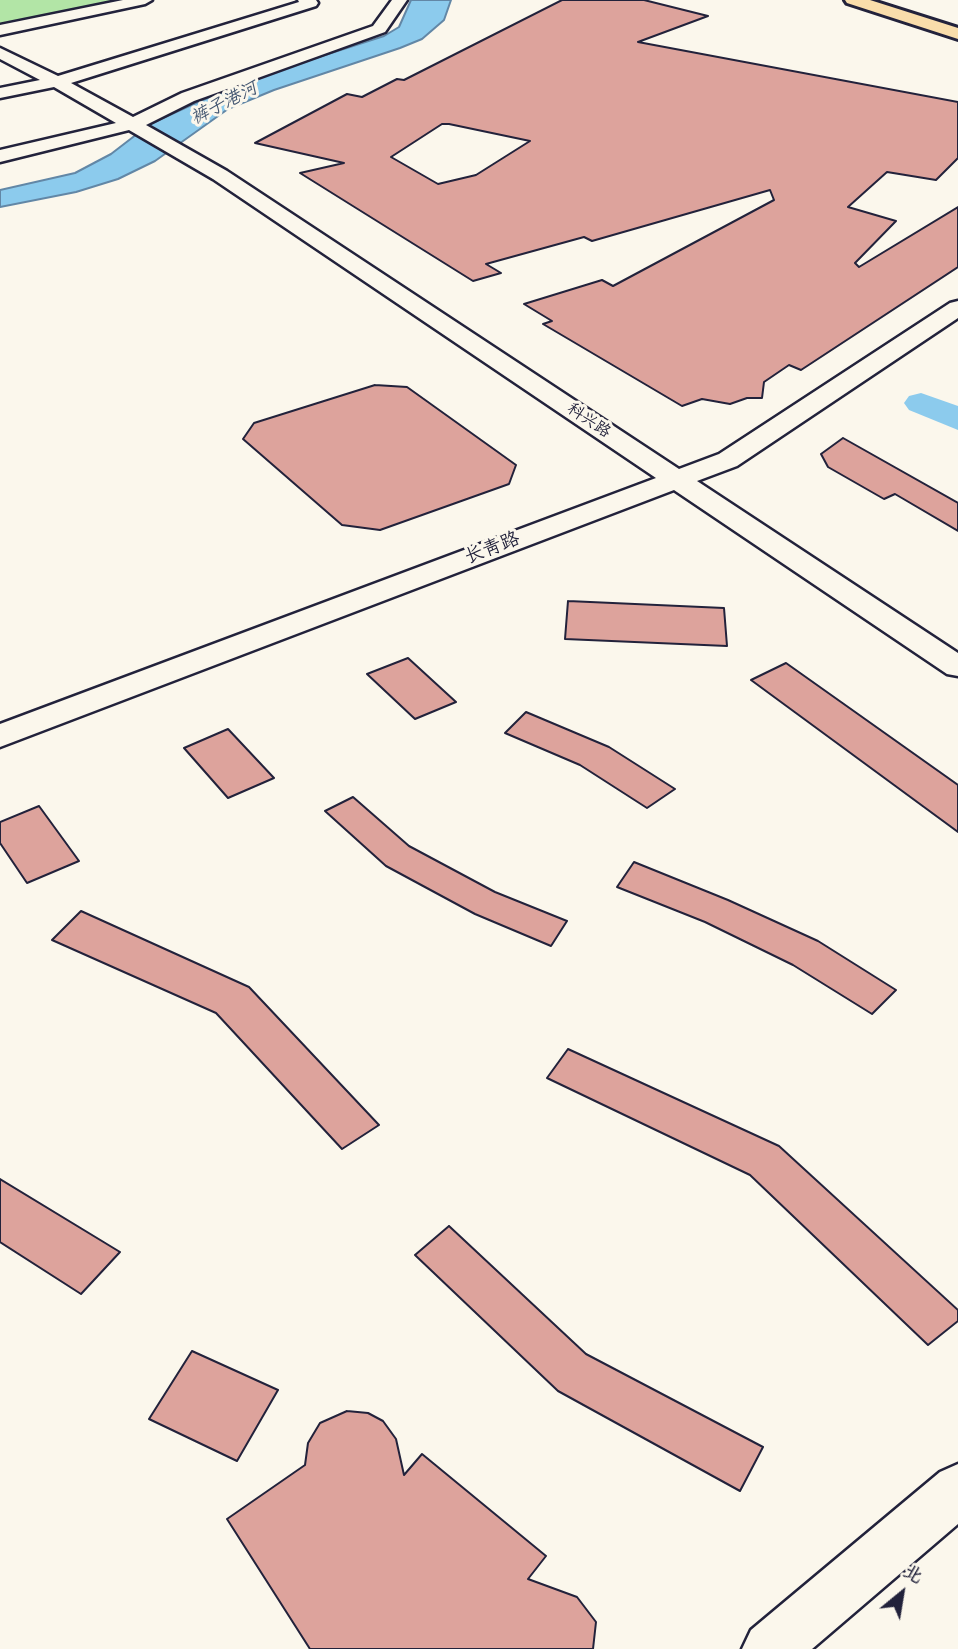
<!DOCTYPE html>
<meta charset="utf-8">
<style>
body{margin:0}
#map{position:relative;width:958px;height:1649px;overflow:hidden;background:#fbf7ec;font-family:Kalam,"LXGW WenKai TC",sans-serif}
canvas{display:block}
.north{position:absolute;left:867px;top:1558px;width:70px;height:70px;-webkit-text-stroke:5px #fbf7ec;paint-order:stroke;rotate:30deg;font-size:19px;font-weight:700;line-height:28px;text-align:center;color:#22223b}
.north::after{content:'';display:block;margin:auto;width:24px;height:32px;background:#22223b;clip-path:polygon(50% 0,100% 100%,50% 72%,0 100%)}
</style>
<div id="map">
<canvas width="958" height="1649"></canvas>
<div class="north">北</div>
</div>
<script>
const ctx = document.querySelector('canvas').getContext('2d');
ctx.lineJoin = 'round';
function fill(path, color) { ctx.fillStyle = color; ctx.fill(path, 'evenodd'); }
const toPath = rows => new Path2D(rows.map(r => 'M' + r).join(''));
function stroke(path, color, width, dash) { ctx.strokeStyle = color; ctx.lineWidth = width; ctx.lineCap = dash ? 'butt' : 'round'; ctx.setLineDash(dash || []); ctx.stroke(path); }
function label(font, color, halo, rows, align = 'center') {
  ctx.font = font + ' Kalam,"LXGW WenKai TC",sans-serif'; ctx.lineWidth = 6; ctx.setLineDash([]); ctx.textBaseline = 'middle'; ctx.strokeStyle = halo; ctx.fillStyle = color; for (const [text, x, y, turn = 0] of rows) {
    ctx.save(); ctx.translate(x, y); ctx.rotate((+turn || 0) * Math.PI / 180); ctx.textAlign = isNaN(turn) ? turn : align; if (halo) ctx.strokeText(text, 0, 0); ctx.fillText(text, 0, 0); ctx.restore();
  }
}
const green = toPath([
 [0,0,116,0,0,23]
]);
const water = toPath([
 [411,0,451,0,444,20,422,39,400,48,274,90,228,109,155,161,118,179,76,192,0,207,0,190,75,173,111,154,150,124,198,102,266,74,384,36,399,27,411,0]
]);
const river = toPath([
 [921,393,958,406,958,430,909,410,904,403,909,396,921,393]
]);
const building = toPath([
 [562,0,644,0,708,16,638,42,958,102,958,158,936,180,887,172,848,207,896,221,855,263,859,267,958,207,958,267,801,370,789,365,764,382,762,398,747,398,730,404,702,399,682,406,543,324,552,321,524,304,602,280,613,286,774,200,770,190,592,241,584,237,486,264,501,273,473,281,300,173,344,163,255,143,347,94,362,97,397,79,404,80,562,0],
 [442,124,449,124,530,141,476,175,438,184,391,157,442,124],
 [375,385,407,387,516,465,509,484,380,530,342,525,243,439,254,423,375,385],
 [843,438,958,503,958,531,895,494,884,499,828,467,821,454,843,438],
 [568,601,724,608,727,646,565,639,568,601],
 [408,658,456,702,415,719,367,674,408,658],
 [786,663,958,785,958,832,751,680,786,663],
 [526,712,609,747,675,789,647,808,580,765,505,733,526,712],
 [228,729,274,778,228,798,184,748,228,729],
 [353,797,409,846,495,892,567,921,551,946,475,914,386,866,325,811,353,797],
 [39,806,79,861,27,883,0,843,0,822,39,806],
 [634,862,728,900,818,941,896,990,872,1014,793,965,705,922,617,887,634,862],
 [81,911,249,987,379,1125,342,1149,216,1013,52,940,81,911],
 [568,1049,779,1146,958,1310,958,1321,928,1345,750,1175,547,1078,568,1049],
 [0,1179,120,1252,81,1294,0,1242,0,1179],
 [449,1226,586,1354,763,1447,740,1491,558,1391,415,1255,449,1226],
 [192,1351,278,1390,237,1461,149,1419,192,1351],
 [347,1411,368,1413,383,1421,396,1439,404,1475,422,1454,546,1556,528,1579,577,1597,596,1622,593,1649,310,1649,227,1519,305,1465,308,1443,320,1423,347,1411]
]);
const minor = toPath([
 [123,0,152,0,145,4,0,35,0,25,123,0],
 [298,0,316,0,318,3,316,6,71,83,133,117,182,93,373,26,392,0,407,0,385,32,194,101,146,125,227,171,679,469,719,454,950,303,958,301,958,318,737,466,697,481,958,653,958,676,947,674,674,490,0,747,0,724,656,478,213,179,129,130,0,162,0,150,116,123,54,87,0,98,0,88,40,80,0,59,0,48,58,76,299,2,298,0],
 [958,1464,958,1524,812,1649,742,1649,751,1630,940,1472,958,1464]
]);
const major = toPath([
 [845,0,870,0,958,28,958,39,847,3,845,0]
]);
const farStreetnames = [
 ["科兴路",588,422,34]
];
const farWaternames = [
 ["裤子港河",225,105,-27]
];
const streetNames = [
 ["长青路",493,550,-21]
];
fill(green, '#b2e5a6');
fill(water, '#8ccbed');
stroke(water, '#6287a6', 2);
fill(river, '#8ccbed');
fill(building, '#dda39c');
stroke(building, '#22223b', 2);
stroke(minor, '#22223b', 5);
stroke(major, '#22223b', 6);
fill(minor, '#fbf7ec');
fill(major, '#f9ddab');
label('16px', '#22223b', '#fbf7ec', farStreetnames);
label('italic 18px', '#425570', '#fbf7ec', farWaternames);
label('19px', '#22223b', '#fbf7ec', streetNames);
</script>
